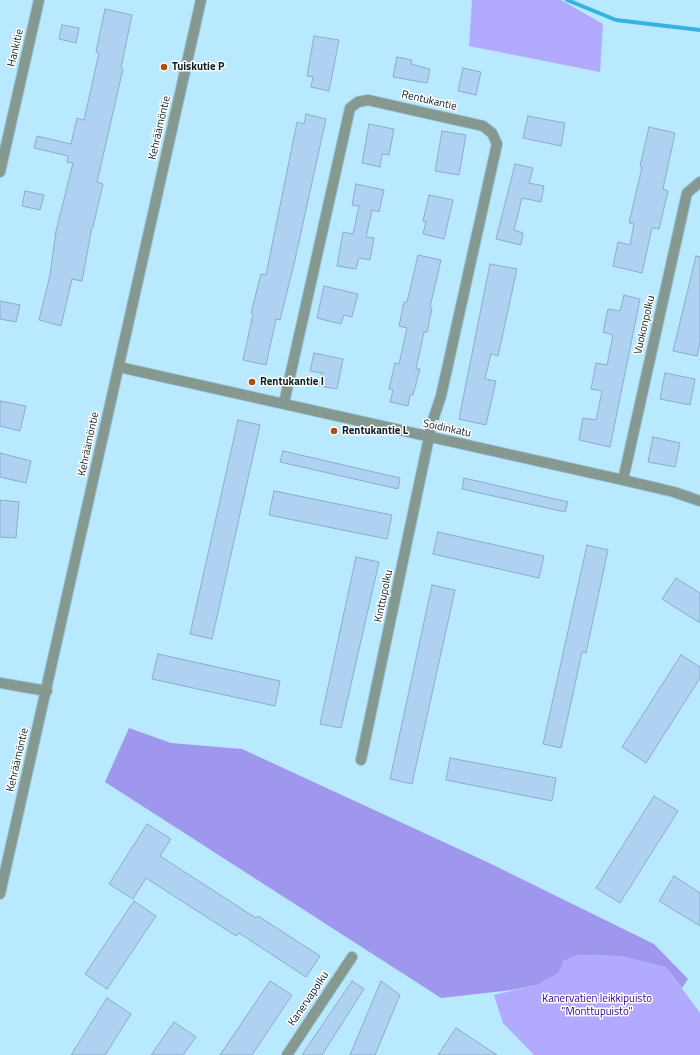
<!DOCTYPE html>
<meta charset="utf-8">
<style>
body{margin:0}
canvas{display:block;background:#b9e9ff}
</style>
<canvas width="700" height="1055"></canvas>
<script>
const ctx = document.querySelector('canvas').getContext('2d');
ctx.lineJoin = 'round';
function fill(path, color) { ctx.fillStyle = color; ctx.fill(path, 'evenodd'); }
const toPath = rows => new Path2D(rows.map(r => 'M' + r).join(''));
function stroke(path, color, width, dash) { ctx.strokeStyle = color; ctx.lineWidth = width; ctx.lineCap = dash ? 'butt' : 'round'; ctx.setLineDash(dash || []); ctx.stroke(path); }
function label(font, color, halo, rows, align = 'center') {
  ctx.font = font + ' "Titillium Web",sans-serif'; ctx.lineWidth = 3; ctx.setLineDash([]); ctx.textBaseline = 'middle'; ctx.strokeStyle = halo; ctx.fillStyle = color; for (const [text, x, y, turn = 0] of rows) {
    ctx.save(); ctx.translate(x, y); ctx.rotate((+turn || 0) * Math.PI / 180); ctx.textAlign = isNaN(turn) ? turn : align; if (halo) ctx.strokeText(text, 0, 0); ctx.fillText(text, 0, 0); ctx.restore();
  }
}
const green = toPath([
 [472,0,561,0,603,24,600,72,469,46],
 [578,955,620,956,666,967,700,1013,700,1055,534,1055,503,1023,494,995,536,985,563,961]
]);
const forest = toPath([
 [129,728,171,743,242,749,487,862,654,944,688,979,682,988,666,967,620,956,578,955,563,961,558,973,536,985,512,990,441,998,105,782]
]);
const stream = toPath([
 [567,0,616,20,700,30]
]);
const building = toPath([
 [105,9,132,15,121,68,123,69,97,182,103,184,93,227,92,227,82,281,72,279,61,326,39,320,50,275,56,231,73,163,67,162,68,156,34,148,37,136,71,144,77,118,84,120,99,53,96,52,105,9],
 [62,25,79,28,76,43,59,39,62,25],
 [314,36,339,40,329,91,311,87,313,77,307,76,314,36],
 [397,57,412,60,411,64,430,69,427,83,393,77,397,57],
 [463,68,481,72,476,95,458,91,463,68],
 [306,114,326,119,294,264,280,320,276,319,266,365,243,360,253,314,251,313,261,274,266,275,297,122,304,124,306,114],
 [528,116,565,123,561,146,523,138,528,116],
 [369,124,394,129,389,155,382,154,380,167,362,163,369,124],
 [649,127,675,133,663,189,668,191,659,229,652,228,642,273,613,266,618,242,630,245,634,224,629,223,642,167,640,166,649,127],
 [442,131,466,135,459,175,435,171,442,131],
 [515,164,533,168,529,183,544,186,541,202,522,198,514,230,523,233,521,245,496,239,515,164],
 [356,184,384,190,379,212,372,210,366,237,374,238,370,260,359,258,356,269,337,266,343,232,353,234,359,206,352,205,356,184],
 [25,191,44,195,40,210,22,206,25,191],
 [429,195,453,200,444,239,423,234,426,222,423,221,429,195],
 [418,255,441,260,430,307,432,308,427,332,424,332,416,369,420,369,413,395,410,395,408,406,390,402,393,390,389,389,395,363,399,364,407,328,399,326,404,302,407,302,418,255],
 [696,256,700,257,700,342,697,356,673,351,696,256],
 [490,264,517,269,498,356,491,354,485,379,496,381,486,425,459,419,490,264],
 [324,286,358,294,352,317,344,315,341,324,317,318,324,286],
 [624,295,640,299,610,447,579,440,583,418,596,420,602,391,591,389,596,363,607,365,613,335,603,332,608,309,620,311,624,295],
 [0,301,20,305,16,322,0,319,0,301],
 [314,353,343,359,337,389,319,386,322,373,310,371,314,353],
 [665,373,695,379,690,405,660,399,665,373],
 [0,401,26,406,20,431,0,426,0,401],
 [238,420,260,425,212,639,190,634,238,420],
 [653,437,680,443,675,467,648,462,653,437],
 [283,451,400,478,398,489,280,462,283,451],
 [0,453,31,461,26,483,0,477,0,453],
 [464,478,568,502,565,512,462,489,464,478],
 [274,491,392,515,387,539,269,515,274,491],
 [0,500,19,502,16,538,0,537,0,500],
 [438,532,544,556,539,578,433,554,438,532],
 [587,545,608,550,586,653,582,652,561,748,543,744,587,545],
 [356,557,379,562,341,728,320,724,356,557],
 [676,578,700,593,700,623,662,599,676,578],
 [432,585,455,590,412,784,390,779,432,585],
 [158,654,280,681,275,706,152,679,158,654],
 [681,655,700,667,700,678,646,763,622,747,681,655],
 [450,758,556,778,552,801,446,780,450,758],
 [654,796,678,811,620,903,596,888,654,796],
 [147,824,171,839,160,856,256,918,258,916,320,956,306,977,239,933,236,936,146,878,133,899,109,884,147,824],
 [674,876,700,893,700,926,659,901,674,876],
 [134,901,156,916,107,989,85,974,134,901],
 [270,981,292,995,252,1055,220,1055,270,981],
 [352,981,364,989,322,1055,302,1055,352,981],
 [381,981,400,995,375,1055,350,1055,381,981],
 [107,998,131,1014,105,1055,71,1055,107,998],
 [174,1022,196,1037,183,1055,151,1055,174,1022],
 [456,1028,497,1055,438,1055,456,1028]
]);
const minor = toPath([
 [0,172,39,0],
 [119,367,623,480,674,492,700,501],
 [284,403,350,108,358,102,368,100,483,126,492,133,497,144,441,396,432,423,361,760],
 [623,480,687,193,700,182],
 [0,683,47,691],
 [0,894,201,0],
 [287,1055,352,957]
]);
const markers = [
 [164,67,4,"#ae4d0c"],
 [252,382,4,"#ae4d0c"],
 [334,431,4,"#ae4d0c"]
];
const streetNames = [
 ["Hankitie",16,48,-77],
 ["Rentukantie",429,101,13],
 ["Kehräämöntie",160,128,-77],
 ["Vuokonpolku",645,325,-77],
 ["Soidinkatu",447,429,12],
 ["Kehräämöntie",89,444,-78],
 ["Kinttupolku",384,596,-78],
 ["Kehräämöntie",18,760,-77],
 ["Kanervapolku",309,999,-56]
];
const poiNames = [
 ["Tuiskutie P",172,67],
 ["Rentukantie I",260,382],
 ["Rentukantie L",342,431]
];
const parkNames = [
 ["Kanervatien leikkipuisto",597,999],
 ["\"Monttupuisto\"",597,1012]
];
fill(green, '#b1aaff');
fill(forest, '#9f97ee');
stroke(stream, '#32b3e1', 4);
fill(building, '#afd2f2');
stroke(building, '#8baccc', 1);
stroke(minor, '#9ac4d8', 12);
stroke(minor, '#859990', 10);
for (const [x, y, r, color] of markers) { const dot = new Path2D(); dot.arc(x, y, r, 0, 2 * Math.PI); ctx.fillStyle = color; ctx.fill(dot); stroke(dot, '#fff', 1.5); }
label('11px', '#0a1d25', '#fff', streetNames);
label('bold 11px', '#0a1d25', '#fff', poiNames, 'left');
label('11px', '#38038d', '#fff', parkNames);
</script>
